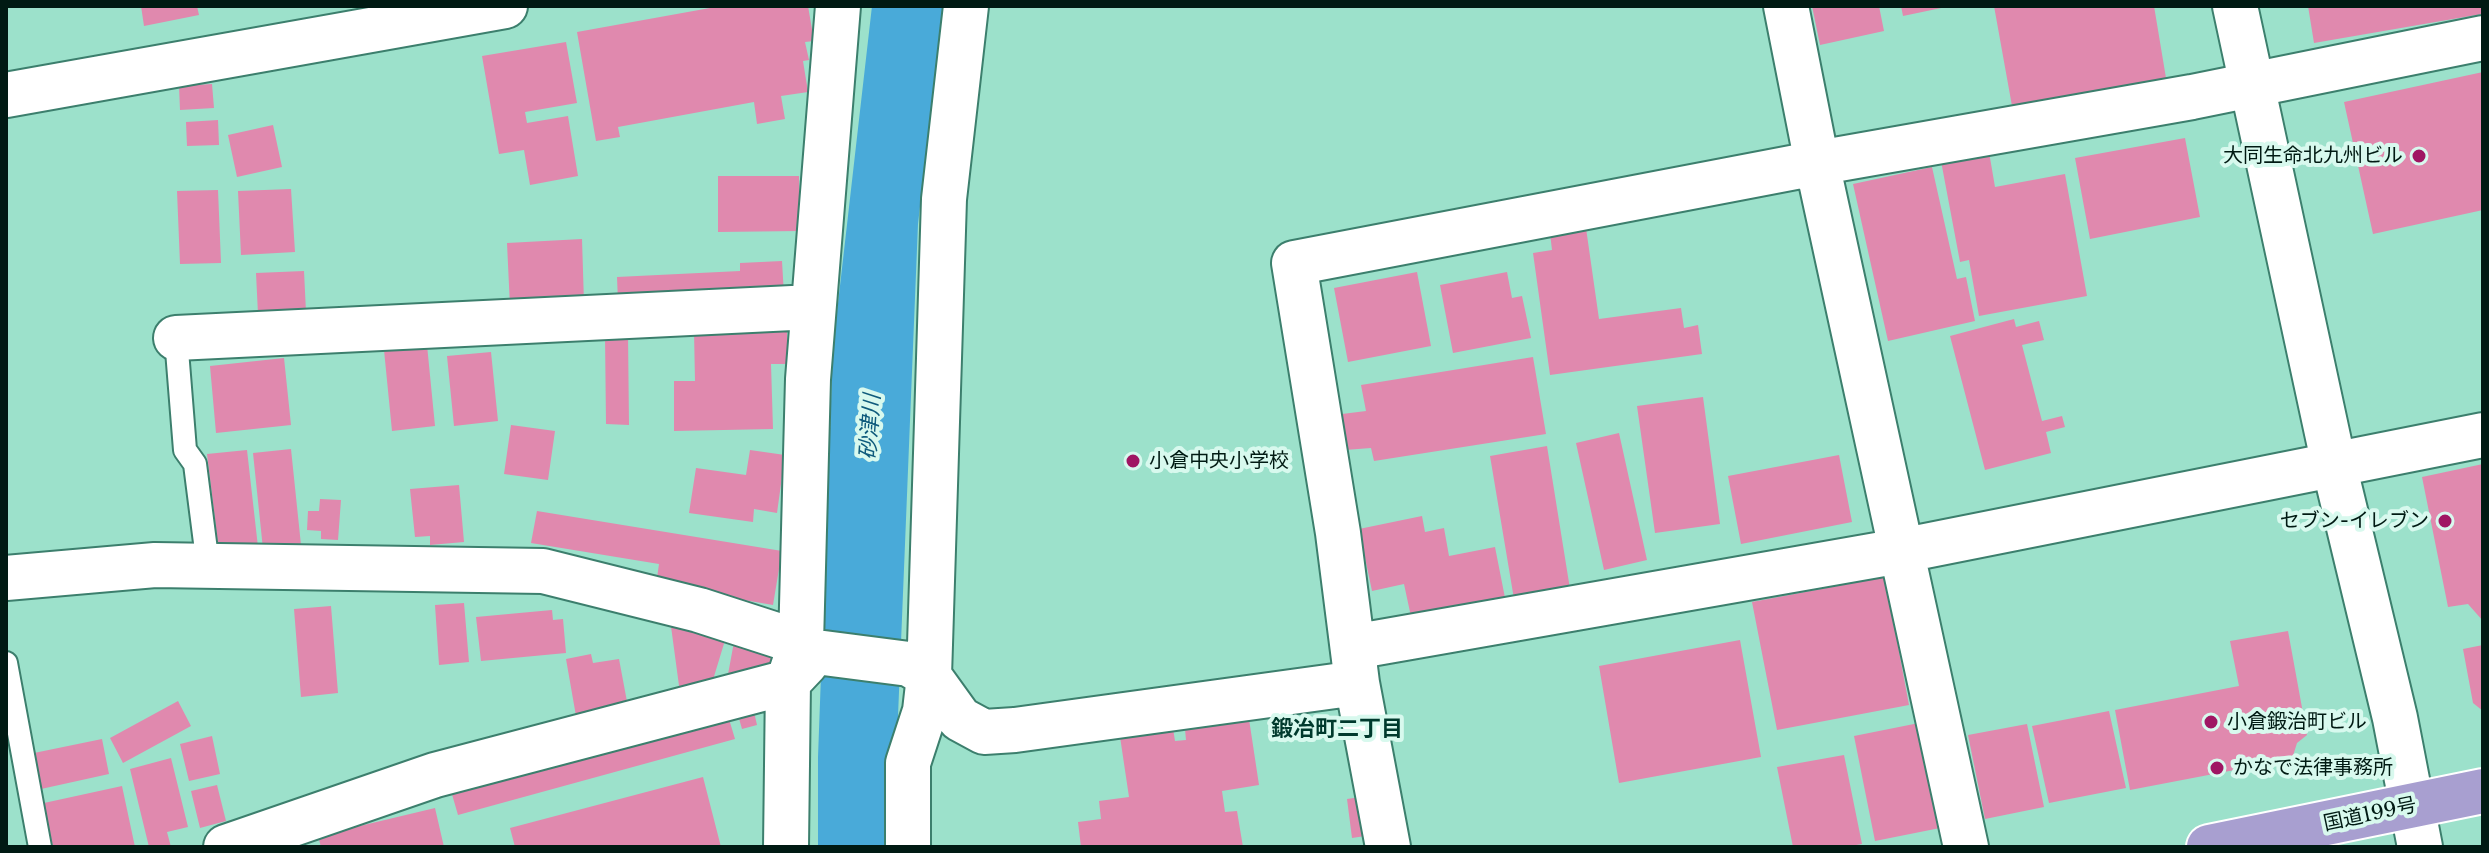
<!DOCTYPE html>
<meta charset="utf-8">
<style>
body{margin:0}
#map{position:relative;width:2489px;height:853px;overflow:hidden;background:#9ce1cb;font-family:"Libre Baskerville",serif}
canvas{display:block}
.frame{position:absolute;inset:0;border:8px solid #001a13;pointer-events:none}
</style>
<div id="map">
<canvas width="2489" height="853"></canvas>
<div class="frame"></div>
</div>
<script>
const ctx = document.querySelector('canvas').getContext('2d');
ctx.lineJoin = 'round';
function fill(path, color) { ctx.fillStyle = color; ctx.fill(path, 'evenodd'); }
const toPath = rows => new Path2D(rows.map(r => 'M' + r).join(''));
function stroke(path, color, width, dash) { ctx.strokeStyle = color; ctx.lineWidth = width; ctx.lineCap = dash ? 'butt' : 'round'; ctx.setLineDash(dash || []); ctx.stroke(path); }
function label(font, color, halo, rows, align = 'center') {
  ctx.font = font + ' "Libre Baskerville","Noto Sans JP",serif'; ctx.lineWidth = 8; ctx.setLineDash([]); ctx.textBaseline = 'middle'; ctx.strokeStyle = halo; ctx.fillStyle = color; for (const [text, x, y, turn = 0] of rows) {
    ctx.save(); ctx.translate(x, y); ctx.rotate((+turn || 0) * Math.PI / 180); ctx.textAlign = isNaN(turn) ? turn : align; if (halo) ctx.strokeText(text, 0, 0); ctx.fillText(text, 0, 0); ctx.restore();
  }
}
const water = toPath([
 [872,6,943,6,918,224,895,790,896,847,818,847,818,757,833,347]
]);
const building = toPath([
 [141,6,197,6,199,15,144,26],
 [721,6,808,6,814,41,805,42,809,60,803,61,808,92,781,96,785,119,757,124,754,102,618,127,620,137,596,141,577,32],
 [1812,6,1879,6,1884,31,1820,45],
 [1901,6,1946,6,1946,7,1903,16],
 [1994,6,2154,6,2166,78,2012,106],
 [2308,6,2481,6,2482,14,2314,43],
 [566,42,577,103,525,112,527,123,568,116,578,176,530,185,524,150,499,154,482,56],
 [2483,72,2483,210,2373,234,2344,102],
 [212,84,214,108,180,110,179,86],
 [218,120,219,145,187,146,186,122],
 [273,125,282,167,237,177,228,135],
 [2185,138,2200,217,2090,239,2075,158],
 [1989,152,1995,187,2065,174,2087,296,1979,316,1969,260,1960,262,1941,161],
 [1932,167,1957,279,1966,277,1975,321,1888,341,1853,184],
 [718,176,799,176,800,231,718,232],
 [291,189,295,252,241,255,238,191],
 [218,190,221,263,180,264,177,191],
 [1586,228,1599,319,1681,308,1684,328,1698,325,1702,354,1550,375,1533,253,1552,250,1550,233],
 [582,239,584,303,510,307,507,243],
 [782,261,784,295,618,302,617,277,740,271,740,263],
 [304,271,306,312,258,314,256,273],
 [1417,272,1431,346,1348,362,1334,288],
 [1507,272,1512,298,1522,296,1531,338,1453,353,1440,285],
 [2014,319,2016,327,2039,321,2044,340,2022,345,2042,421,2062,416,2065,427,2046,432,2051,453,1985,470,1950,336],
 [787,329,787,364,771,364,773,429,674,431,674,381,695,381,694,331],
 [628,334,629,425,606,424,605,335],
 [427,345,435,426,392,431,384,350],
 [491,352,498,421,454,426,447,356],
 [1533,357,1546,434,1374,461,1371,448,1345,450,1342,414,1366,411,1361,385],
 [284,358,291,425,216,433,210,366],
 [1703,397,1720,524,1655,533,1637,406],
 [511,425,555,431,548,480,504,474],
 [1619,433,1647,560,1604,570,1576,443],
 [1547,446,1570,589,1514,599,1490,456],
 [291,449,301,545,263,549,253,453],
 [247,450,258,547,219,552,207,454],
 [750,450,785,455,777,513,754,509,753,522,689,513,696,468,746,475],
 [1839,455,1852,522,1741,544,1728,476],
 [2483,464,2483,621,2468,604,2448,607,2422,477],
 [459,485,464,542,430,545,430,536,415,537,410,489],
 [320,499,341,500,338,540,321,539,321,531,307,530,308,511,319,511],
 [537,511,782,551,773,605,656,585,659,564,531,543],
 [1422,516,1425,532,1444,528,1449,556,1495,547,1507,608,1413,626,1404,584,1372,591,1359,529],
 [1885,577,1909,705,1777,730,1752,602],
 [464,603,469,662,439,665,435,605],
 [331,606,338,693,301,697,294,609],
 [552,610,553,620,563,619,566,653,481,661,476,617],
 [670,619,726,637,712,683,680,693],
 [2288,631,2307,735,2297,743,2292,759,2130,790,2115,710,2239,686,2230,641],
 [1740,640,1761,757,1619,783,1599,666],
 [734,642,778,651,774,672,726,685],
 [2483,645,2483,711,2473,703,2463,649],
 [591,654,593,663,619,659,628,707,576,716,566,659],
 [178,701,191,726,123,763,110,738],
 [752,703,757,725,742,729,736,708],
 [726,709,735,739,458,815,449,784],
 [2109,711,2126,788,2049,803,2032,726],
 [1249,719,1259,785,1222,791,1225,812,1237,811,1243,847,1081,847,1078,822,1101,819,1099,801,1129,797,1119,730,1172,722,1175,741,1186,740,1185,729],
 [1924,722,1945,827,1875,841,1854,736],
 [2027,724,2044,807,1985,819,1968,735],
 [212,736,220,774,189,781,180,744],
 [102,739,109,774,41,789,34,753],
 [1844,755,1862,844,1845,847,1793,847,1777,767],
 [171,758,188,827,167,832,171,847,149,847,130,769],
 [703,777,721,847,515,847,510,828],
 [217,785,226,821,200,828,191,791],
 [122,786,135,847,53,847,44,803],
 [1367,796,1372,835,1352,838,1347,799],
 [435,808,444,847,321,847,318,836]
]);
const service = toPath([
 [176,338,185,450,195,464,208,566],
 [6,663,40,847]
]);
const minor = toPath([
 [1786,6,1817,163,1966,847],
 [6,95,505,6],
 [176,338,813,307],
 [6,578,155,565,543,571,699,610,801,643,816,652,909,664,929,676,960,719,984,732,1015,730,1357,683],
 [1353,647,1900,551,2483,435],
 [226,847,435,775,788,682,806,663],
 [786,847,788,682,801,643,808,379,838,6],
 [908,847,908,763,925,711,929,676,944,199,966,6],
 [1388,847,1357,683,1338,533,1294,263,1817,163,2192,97,2483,38]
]);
const tertiary = toPath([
 [2235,6,2334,465,2395,718,2420,847]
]);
const trunk = toPath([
 [2209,847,2483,791]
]);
const markers = [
 [2419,156,8,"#9f1663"],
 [1133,461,8,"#9f1663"],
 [2445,521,8,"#9f1663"],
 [2211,722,8,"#9f1663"],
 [2217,768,8,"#9f1663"]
];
const poiNames = [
 ["大同生命北九州ビル",2403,156,"right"],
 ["小倉中央小学校",1149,461],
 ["セブン-イレブン",2429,521,"right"],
 ["小倉鍛治町ビル",2227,722],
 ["かなで法律事務所",2233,768]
];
const streetNames = [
 ["国道199号",2370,815,-12]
];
const waterNames = [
 ["砂津川",871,427,-86]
];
const neighbourhoodNames = [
 ["鍛冶町二丁目",1337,730]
];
fill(water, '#49aad9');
fill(building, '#e089ae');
stroke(service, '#3c7f6d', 26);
stroke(minor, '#3c7f6d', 48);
stroke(tertiary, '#3c7f6d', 48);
stroke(trunk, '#fff', 48);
stroke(service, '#fff', 22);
stroke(minor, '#fff', 44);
stroke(tertiary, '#fff', 44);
stroke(trunk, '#a89fd0', 44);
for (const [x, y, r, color] of markers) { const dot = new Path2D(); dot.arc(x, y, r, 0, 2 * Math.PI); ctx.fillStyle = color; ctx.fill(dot); stroke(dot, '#d8f9ee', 3); }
label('20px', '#001a13', '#d8f9ee', poiNames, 'left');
label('20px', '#001a13', '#d8f9ee', streetNames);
label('italic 22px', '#0f5b7c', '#d8f9ee', waterNames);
label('bold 22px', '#003a2d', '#d8f9ee', neighbourhoodNames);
</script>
